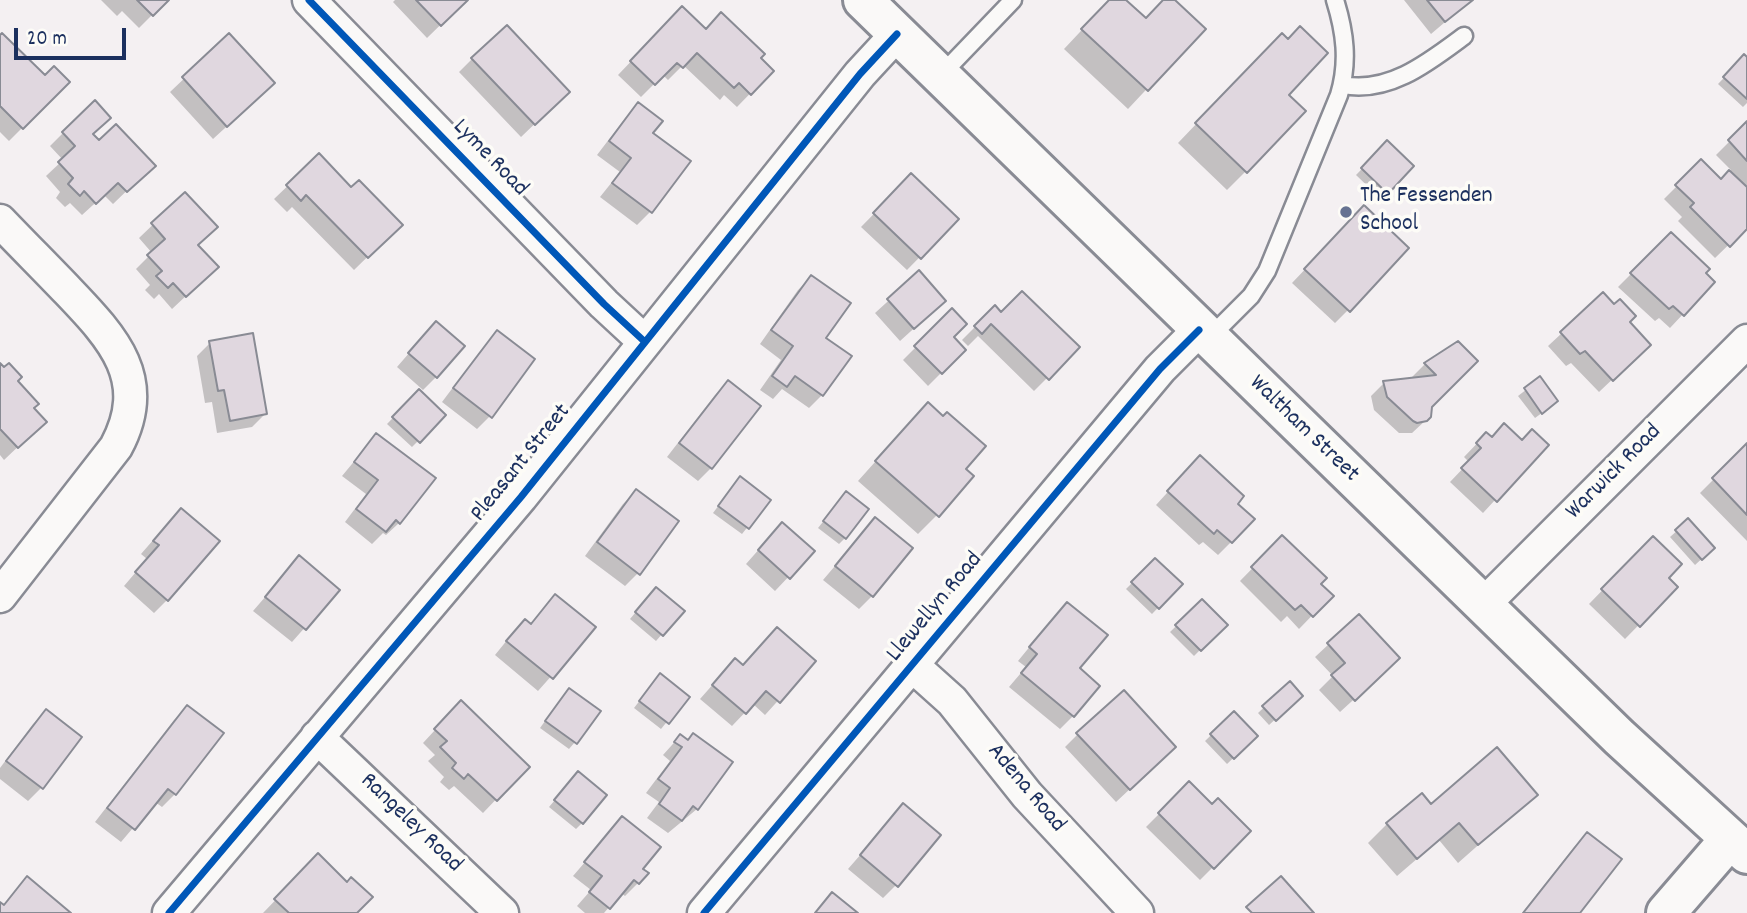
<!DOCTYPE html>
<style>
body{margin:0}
#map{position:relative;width:1747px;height:913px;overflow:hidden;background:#f4f0f2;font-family:Dekko,sans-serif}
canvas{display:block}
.scale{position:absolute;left:14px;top:28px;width:112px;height:32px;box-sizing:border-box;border:4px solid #1b2f5e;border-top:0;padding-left:9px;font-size:21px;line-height:24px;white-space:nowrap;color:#1b2f5e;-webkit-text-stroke:5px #fdfcf7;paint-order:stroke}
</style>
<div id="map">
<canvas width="1747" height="913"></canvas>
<div class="scale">20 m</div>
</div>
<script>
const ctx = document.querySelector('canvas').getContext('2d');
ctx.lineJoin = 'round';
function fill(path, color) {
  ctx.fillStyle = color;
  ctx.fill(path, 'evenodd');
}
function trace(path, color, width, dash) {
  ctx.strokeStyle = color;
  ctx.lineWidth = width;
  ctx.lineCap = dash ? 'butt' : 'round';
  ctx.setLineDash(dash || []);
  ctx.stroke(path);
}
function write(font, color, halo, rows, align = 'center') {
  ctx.font = font + ' Dekko,sans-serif';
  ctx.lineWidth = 7;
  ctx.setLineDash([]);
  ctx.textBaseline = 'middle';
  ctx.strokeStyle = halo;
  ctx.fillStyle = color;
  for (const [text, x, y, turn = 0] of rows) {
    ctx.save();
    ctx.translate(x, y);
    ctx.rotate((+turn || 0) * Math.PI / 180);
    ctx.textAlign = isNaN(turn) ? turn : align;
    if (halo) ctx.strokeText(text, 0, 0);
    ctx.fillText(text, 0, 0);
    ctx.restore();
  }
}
fill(new Path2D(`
 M101,0H167L139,28L122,11L117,16Z
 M395,0H466L427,38L393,2Z
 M1110,0H1124L1145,20L1165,0H1173L1203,29L1128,109L1064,49Z
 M1404,0H1471L1431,34Z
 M682,8L706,31L758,58L772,71L737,107L724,95L720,100L683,65L668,80L663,75L641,97L618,75Z
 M229,36L260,96L213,139L170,92Z
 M0,37L45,78L68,82L9,141L0,132Z
 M1263,54L1287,95L1246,171L1227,190L1178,143Z
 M1744,57L1747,60V103L1743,107L1718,84Z
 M472,59L568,92L521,137L459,72Z
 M639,104L650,212L637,225L600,197L620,172L597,155L626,117Z
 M1747,124V227L1715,258L1678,221L1682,217L1664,199L1701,162L1721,181L1731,170L1716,155Z
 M63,133L91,135L140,178L113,204L104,195L82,215L70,203L65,207L56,198L60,192L46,176L63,160L50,146Z
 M1387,143L1412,166L1381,199L1356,175Z
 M319,156L351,190L400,225L354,270L292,207L287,212L274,199Z
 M911,176L957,219L907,270L861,227Z
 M185,194L203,280L172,309L159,294L154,299L145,290L150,285L136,269L152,253L139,238Z
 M1351,221L1348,310L1335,323L1292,283Z
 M1671,234L1713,282L1670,328L1659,318L1655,321L1618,287Z
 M919,273L931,313L900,341L875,313Z
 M811,277L824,338L822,395L809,408L782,389L773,399L760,390L781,360L760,344L798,290Z
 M1603,295L1628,322L1636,357L1599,392L1571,363L1566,366L1548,346Z
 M995,307L1001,314L1078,347L1034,391L978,336L968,346L962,340Z
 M952,311L951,337L964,350L928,386L903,360Z
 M498,332L490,416L477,429L442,402L485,345Z
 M423,337L436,377L423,390L397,367Z
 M210,343L265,414L252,427L217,433L212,402L205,403L197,356Z
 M1476,361L1431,407L1426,420L1412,433H1399L1374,410L1371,396L1384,383L1415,379L1412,377L1425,364Z
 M0,365L16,381L32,408L44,422L4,460L0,455Z
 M1540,379L1550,407L1535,418L1518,396Z
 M728,382L711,468L698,481L667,457L715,395Z
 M419,391L444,415L412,447L387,424Z
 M909,424L964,469L937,515L918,534L858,481Z
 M1486,434L1495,500L1483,513L1450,482L1469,462L1464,457Z
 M376,435L399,523L386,535L383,533L372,544L345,522L366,494L342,476Z
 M1747,446V541L1700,493Z
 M1187,471L1236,504L1231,542L1218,555L1203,542L1199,545L1156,505Z
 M734,485L769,500L742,534L713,513Z
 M636,491L638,573L625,586L585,556L623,504Z
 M846,493L845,538L839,544L818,528Z
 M875,519L872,596L859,609L823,580Z
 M1688,521L1707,554L1695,565L1670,537Z
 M168,523L167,600L154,613L124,586L147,559L141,554Z
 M769,538L812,552L775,591L746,564Z
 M1282,538L1331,596L1299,629L1287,616L1281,622L1240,581Z
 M1653,538L1666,578L1676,587L1625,639L1589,604Z
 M299,558L338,590L292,642L253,611Z
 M1155,560L1181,584L1152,614L1126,589Z
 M650,595L682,611L656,641L630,619Z
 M555,596L594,628L538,691L495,655L512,634L529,625Z
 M1202,601L1225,625L1194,656L1170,632Z
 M1359,616L1385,671L1340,712L1319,690L1333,676L1315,657Z
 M1054,617L1073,716L1060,729L1009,687L1026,667L1018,661Z
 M814,661L765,715L753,704L732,726L700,699L723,673L743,667Z
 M654,682L687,697L661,729L634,708Z
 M1290,683L1301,696L1269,725L1258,713Z
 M563,696L575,742L569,749L540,728Z
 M187,707L175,794L162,807L155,802L121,842L95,822L174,720Z
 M46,711L80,737L41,788L28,801L0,779V768L33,724Z
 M1234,713L1256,736L1227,764L1205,741Z
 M448,716L527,767L483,813L454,786L449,790L440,782L444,777L428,761L435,755L423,743Z
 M1078,734L1161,760L1116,802L1065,747Z
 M680,736L697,809L668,833L647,818L659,802L646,793L670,761L663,755Z
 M572,780L582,823L576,829L549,807Z
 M1189,784L1212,806L1249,831L1200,880L1146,827Z
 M1535,795L1458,863L1439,840L1397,876L1368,843L1387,824L1431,806Z
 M903,806L896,885L883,898L848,869Z
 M622,819L641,869L638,883L625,896L621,893L604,913H585L577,906L591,890L573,876Z
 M1587,834L1578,913H1522L1574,847Z
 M318,856L355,913H263Z`), '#0003');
const building = new Path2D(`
 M137,0H169L153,16Z
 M416,0H468L441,26Z
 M1109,0H1126L1146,18L1163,0H1175L1206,29L1148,91L1081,29Z
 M1427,0H1473L1445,22Z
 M682,6L706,29L721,12L765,54L761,58L774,71L751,95L739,83L734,88L697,53L683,68L677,63L655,85L630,61Z
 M507,25L570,92L535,125L471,58Z
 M1300,26L1328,53L1289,95L1306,111L1247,173L1195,123L1282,33L1288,39Z
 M2,33L45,75L54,66L70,82L23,129L0,106V35Z
 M229,33L275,83L227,127L182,77Z
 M1744,54L1747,57V99L1723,77Z
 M95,100L111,118L93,134L99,140L116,124L156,166L127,192L118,183L96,204L84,191L80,196L68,184L73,178L58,162L75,146L62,132Z
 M638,102L663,121L653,133L691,161L652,213L612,183L631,158L609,141Z
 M1747,121V161L1728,140Z
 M1387,140L1414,166L1388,194L1361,168Z
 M319,153L351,187L359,180L403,225L368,258L306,195L301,201L286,185Z
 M1701,159L1721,179L1729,170L1747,187V229L1730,247L1690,207L1694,203L1675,185Z
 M911,173L959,219L921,259L873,213Z
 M185,192L218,227L198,245L219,267L186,297L173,283L168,288L156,276L162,271L147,255L165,239L151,223Z
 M1364,205L1409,248L1350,312L1304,269Z
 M1671,232L1710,269L1706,273L1715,282L1684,316L1673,306L1669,309L1630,273Z
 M919,270L946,301L914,329L887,299Z
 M811,275L851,303L826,338L852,356L823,396L795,376L787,387L772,376L793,346L771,330Z
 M1022,291L1080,347L1049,380L991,324L982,334L974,326L995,305L1001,312Z
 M1603,292L1614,304L1620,299L1636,316L1630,322L1651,345L1613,381L1585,351L1580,354L1560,332Z
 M952,308L967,324L954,337L966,350L942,374L914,346Z
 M436,321L465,346L437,378L408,353Z
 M497,330L535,359L492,418L453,388Z
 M253,333L267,414L230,421L224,390L218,391L209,341Z
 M1458,341L1478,361L1432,407L1431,417L1427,421L1417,423L1413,421L1387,397L1383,381L1436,375L1424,363Z
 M0,363L4,367L9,363L22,377L18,381L39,404L34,408L47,422L18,448L0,429Z
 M1540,376L1558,401L1542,414L1524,388Z
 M728,380L761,406L712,469L679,443Z
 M419,389L446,415L420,443L392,417Z
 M928,402L943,416L947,412L986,446L966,469L974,476L939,517L875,461Z
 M1504,423L1522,440L1532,429L1549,445L1497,502L1461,468L1481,448L1476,443L1486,432L1492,437Z
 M376,433L436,478L400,524L396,520L386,532L356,509L378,480L354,462Z
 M1747,443V515L1712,478Z
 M1200,455L1244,496L1238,504L1255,519L1232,543L1217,530L1214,534L1167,491Z
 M740,476L771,500L749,529L718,506Z
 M636,489L679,521L640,575L597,542Z
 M846,491L869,509L846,539L823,521Z
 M181,508L220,541L168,601L135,572L159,545L153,541Z
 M875,517L913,548L873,597L835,566Z
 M1688,518L1715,548L1702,560L1675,530Z
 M782,522L815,551L790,579L758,550Z
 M1282,535L1327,578L1321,584L1334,596L1313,617L1301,605L1295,610L1251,567Z
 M1653,536L1682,564L1669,578L1678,587L1640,627L1601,589Z
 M299,555L340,590L306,630L265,597Z
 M1155,558L1183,584L1159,609L1131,582Z
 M656,587L685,611L663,636L635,612Z
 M555,594L596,627L553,679L506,641L525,619L531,624Z
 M1202,599L1228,625L1201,651L1175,625Z
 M1067,602L1108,635L1080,668L1100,686L1074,717L1021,673L1037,654L1029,647Z
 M1359,614L1400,658L1355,701L1331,675L1345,663L1327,643Z
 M777,627L816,661L780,703L766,691L746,714L712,685L735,658L743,665Z
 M660,673L690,697L669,724L639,701Z
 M1290,681L1303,696L1276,721L1262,706Z
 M569,688L601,711L577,744L545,721Z
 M1124,690L1176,747L1130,790L1076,733Z
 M461,700L530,767L497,801L468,774L464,779L452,768L456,763L440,747L447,741L434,729Z
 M187,705L224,733L176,795L168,789L135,830L107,808Z
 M46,709L82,737L43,789L6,761Z
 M1234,711L1258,736L1234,759L1210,734Z
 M693,733L733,762L698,810L693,806L682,821L659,804L670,788L658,779L682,747L674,742L680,734L688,740Z
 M1497,747L1538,795L1478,845L1459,823L1417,859L1386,823L1422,793L1431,804Z
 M578,771L607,795L583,824L554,800Z
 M1189,781L1212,804L1218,798L1251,831L1214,869L1158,813Z
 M903,803L941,835L898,887L860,855Z
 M622,816L661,847L643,869L649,873L639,884L634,880L610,909L589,892L602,876L584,862Z
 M1587,832L1622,859L1580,913H1523Z
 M318,853L347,882L351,877L373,897L357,913H289L274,899Z
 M27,876L71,913H0V902L4,905Z
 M1281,876L1314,913H1252L1246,907Z
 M832,892L858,913H815Z`);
fill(building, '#e0d7df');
trace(building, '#898b94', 2);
const lane = new Path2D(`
 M940,76L1013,0
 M1343,85C1389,94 1429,62 1464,36
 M1210,337L1251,296L1267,271L1339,95C1349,62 1345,32 1335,0`);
const street = new Path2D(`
 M309,0L604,304L645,342
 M0,221C23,245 46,268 68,291C114,339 152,380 116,447L0,596
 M1483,605L1747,341
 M913,666L952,701L1027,795L1137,913
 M317,737L502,913
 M169,913L521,497L860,74L897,34
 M704,913L1160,369L1199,330`);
const secondary = new Path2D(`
 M863,0L1619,737L1747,854
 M1666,913L1730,839`);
trace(lane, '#898b94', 21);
trace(street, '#898b94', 37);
trace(secondary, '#898b94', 44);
trace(lane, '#faf9f8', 16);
trace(street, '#faf9f8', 32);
trace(secondary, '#faf9f8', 38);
trace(new Path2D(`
 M309,0L604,304L645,342
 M169,913L521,497L860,74L897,34
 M704,913L1160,369L1199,330`), '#0057b8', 7);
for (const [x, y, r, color] of [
 [1346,212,7,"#677392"]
]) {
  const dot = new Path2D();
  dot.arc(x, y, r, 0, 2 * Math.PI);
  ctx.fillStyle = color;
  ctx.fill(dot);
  trace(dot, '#fdfcf7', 2.5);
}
write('24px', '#1b2f5e', '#fdfcf7', [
 ["Lyme Road",489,159,46],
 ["Waltham Street",1303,430,44],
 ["Pleasant Street",522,464,-51],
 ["Warwick Road",1615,473,-45],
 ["Llewellyn Road",936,608,-50],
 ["Adena Road",1025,789,50],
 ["Rangeley Road",410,824,44]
]);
write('24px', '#1b2f5e', '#fdfcf7', [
 ["The Fessenden",1360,198],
 ["School",1360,226]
], 'left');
</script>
